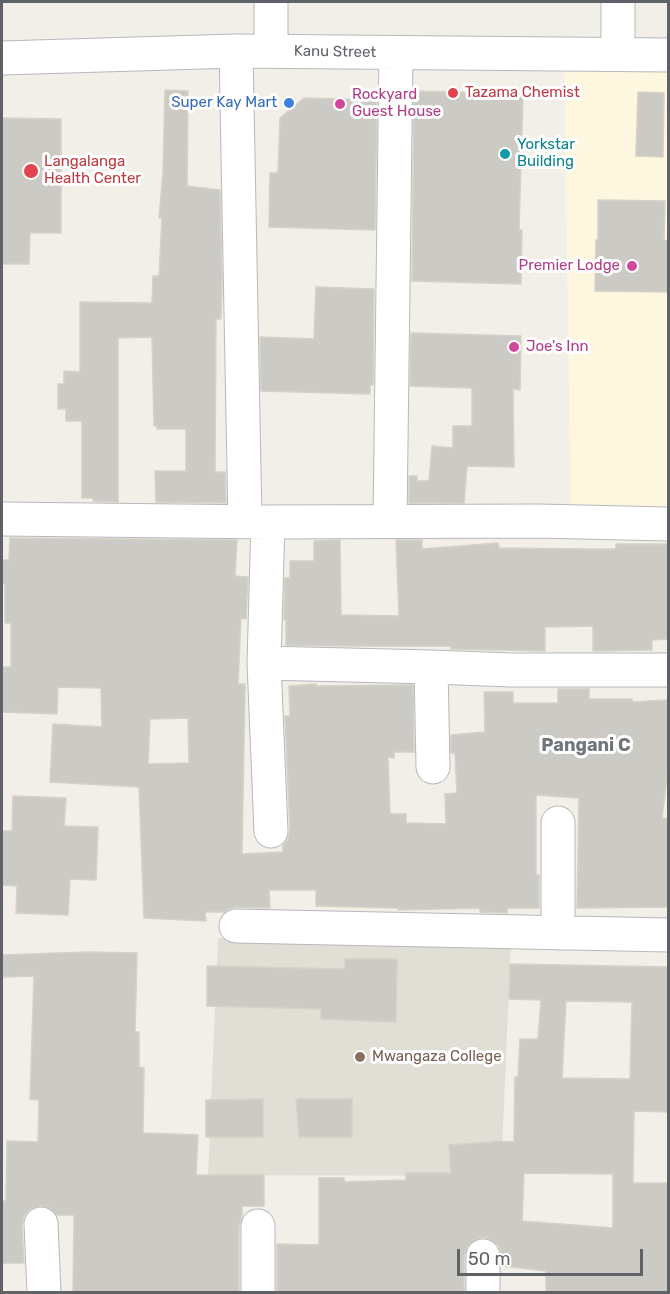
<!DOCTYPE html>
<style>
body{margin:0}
#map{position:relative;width:670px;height:1294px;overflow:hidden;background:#f1efe8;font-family:Rubik,sans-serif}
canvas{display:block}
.frame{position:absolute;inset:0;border:3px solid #5f6368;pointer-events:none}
.scale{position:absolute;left:457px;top:1249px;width:186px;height:27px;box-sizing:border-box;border:3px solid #5f6368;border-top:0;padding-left:8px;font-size:18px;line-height:21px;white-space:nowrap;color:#5f6368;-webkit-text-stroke:4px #fff;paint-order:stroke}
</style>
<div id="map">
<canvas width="670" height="1294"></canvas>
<div class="frame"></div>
<div class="scale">50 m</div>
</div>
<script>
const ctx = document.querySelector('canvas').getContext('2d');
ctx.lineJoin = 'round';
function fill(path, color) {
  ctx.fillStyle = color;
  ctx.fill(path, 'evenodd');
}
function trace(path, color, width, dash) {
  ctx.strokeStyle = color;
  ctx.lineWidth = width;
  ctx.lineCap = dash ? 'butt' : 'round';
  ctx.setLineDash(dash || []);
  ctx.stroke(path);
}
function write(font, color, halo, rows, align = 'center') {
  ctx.font = font + ' Rubik,sans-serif';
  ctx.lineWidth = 6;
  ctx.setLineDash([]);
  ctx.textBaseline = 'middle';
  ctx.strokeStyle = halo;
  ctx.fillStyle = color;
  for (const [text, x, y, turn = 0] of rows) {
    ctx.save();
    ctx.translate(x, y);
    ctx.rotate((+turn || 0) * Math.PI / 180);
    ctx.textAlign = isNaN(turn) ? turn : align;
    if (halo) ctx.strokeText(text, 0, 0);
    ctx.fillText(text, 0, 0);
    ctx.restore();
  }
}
fill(new Path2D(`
 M564,54L668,55V527L571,528Z`), '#fef7e0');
fill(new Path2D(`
 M218,938L511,940L501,1176L208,1175Z`), '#e1ded6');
const building = new Path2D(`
 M165,90L188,91L187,186L220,190L222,283L221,319H216L215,472H225L226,503L156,502L155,471H186V429H157V426H154L152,337L118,338V502L93,501V498H82V421H66V409H58V384H64V371L80,372V302L152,303L153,276H159L162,218H159L163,172Z
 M414,91L523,94L519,230H522L521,284L412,281Z
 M638,92L664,93L663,157L636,156Z
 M304,98L377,100L375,230L269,227L270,173H278L280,118Z
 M2,118L61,119V233H30L29,264H2Z
 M598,200L665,201L664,240L669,241V292L595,291L596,240H598Z
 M316,287L374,289L373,385H370V394L261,391L260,337L314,339Z
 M411,333L521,336L520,390L513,389L514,467L467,466L464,503H409V476H417V481H429L432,446L453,448V426H472V388L410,386Z
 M10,538L237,540L235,576L248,577L246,619L241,618L238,684H245L242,854L283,852V845L288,839L290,830L285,716H290L289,686L316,684V686L413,685L414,752H394V758L388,757L390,814H406V823L446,824L445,794L457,793L455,753H451V735L485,732L484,692H513V703H558V689H589V699H632V702L667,700L669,718V759L662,818L669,819V907L577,908L579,798L536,795V875H539V908H507V913L480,912V908L398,910V908L316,906V890H269L270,908L236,907L228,909L225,912H205L206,921L144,918L139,787L50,782L53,724L102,727L101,688L58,687L57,714L2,712V667H11V623H5V584H2V560H9ZM188,718L189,763L148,764L150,719Z
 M340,540L341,615L399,616L396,540H422V549L498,543L499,548L589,549H616V544H669V639L652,640V650L593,651V626L545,627V651L451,649V646H350L286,645V620H284L285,578H290V561H314V541Z
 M13,796L66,798L64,826L98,827L96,880L70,879L68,915L16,913L17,886L2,885V831H12Z
 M88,952L137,953L135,1032H139V1067L144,1068L143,1133L198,1135L196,1175H264V1206H242V1216L239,1226V1293H73L74,1215H57L50,1208L41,1205L30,1209L24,1216L22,1225L24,1263H2V1201H6L7,1141L38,1142L39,1100L30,1099L34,976L2,977V955Z
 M345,959H397L396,1022L321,1019V1009L207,1006V966L345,969Z
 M510,964L669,967V1112L634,1111L633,1183H669V1293H546V1271L502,1266V1255L499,1246L492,1240L484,1237L474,1240L467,1247L464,1256V1293H277V1244L319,1245V1178H344V1182L406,1180V1173H451L449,1145L493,1142V1141L514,1142L515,1077H518L520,1039H538L541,1000L509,999ZM566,1001L632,1002L630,1079L562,1078ZM524,1173L613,1174V1228L522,1221Z
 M263,1099V1137H206V1100Z
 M296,1099H352V1137H299Z`);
fill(building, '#cccac5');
trace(building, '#d6d1c6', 1.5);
const minor = new Path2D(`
 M236,51L245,521
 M271,51V2
 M618,54V2
 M2,58L236,51L668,55
 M2,519L268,522L538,521L668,524
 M390,521L396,53
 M268,522L264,663L271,831
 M264,663L431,667L512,670H668
 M431,667L433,767
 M558,823V933
 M236,926L668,935
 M41,1224L44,1292
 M483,1256V1292
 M258,1292V1226`);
trace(minor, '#b5b8bc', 35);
trace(minor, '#fff', 33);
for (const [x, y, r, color] of [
 [453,93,6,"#e0444e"],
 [289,103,6,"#3f7fe0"],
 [340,104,6,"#d1479c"],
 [505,154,6,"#0f9aa8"],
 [31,171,8,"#e0444e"],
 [632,266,6,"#d1479c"],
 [514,347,6,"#d1479c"],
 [360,1057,6,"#8d6e63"]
]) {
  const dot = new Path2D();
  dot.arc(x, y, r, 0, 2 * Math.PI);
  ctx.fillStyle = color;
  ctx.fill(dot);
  trace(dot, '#fff', 2);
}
write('15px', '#5f6368', '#fff', [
 ["Kanu Street",335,52,1]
]);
write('15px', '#be3a42', '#fff', [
 ["Tazama Chemist",465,93],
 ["Langalanga",44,162],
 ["Health Center",44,179]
], 'left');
write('15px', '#b23c85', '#fff', [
 ["Rockyard",352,95],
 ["Guest House",352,112],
 ["Premier Lodge",620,266,"right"],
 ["Joe's Inn",526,347]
], 'left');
write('15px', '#366cbe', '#fff', [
 ["Super Kay Mart",277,103]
], 'right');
write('15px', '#0d838f', '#fff', [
 ["Yorkstar",517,145],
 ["Building",517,162]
], 'left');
write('15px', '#785e54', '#fff', [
 ["Mwangaza College",372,1057]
], 'left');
write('bold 18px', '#70757a', '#fff', [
 ["Pangani C",586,746]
]);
</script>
